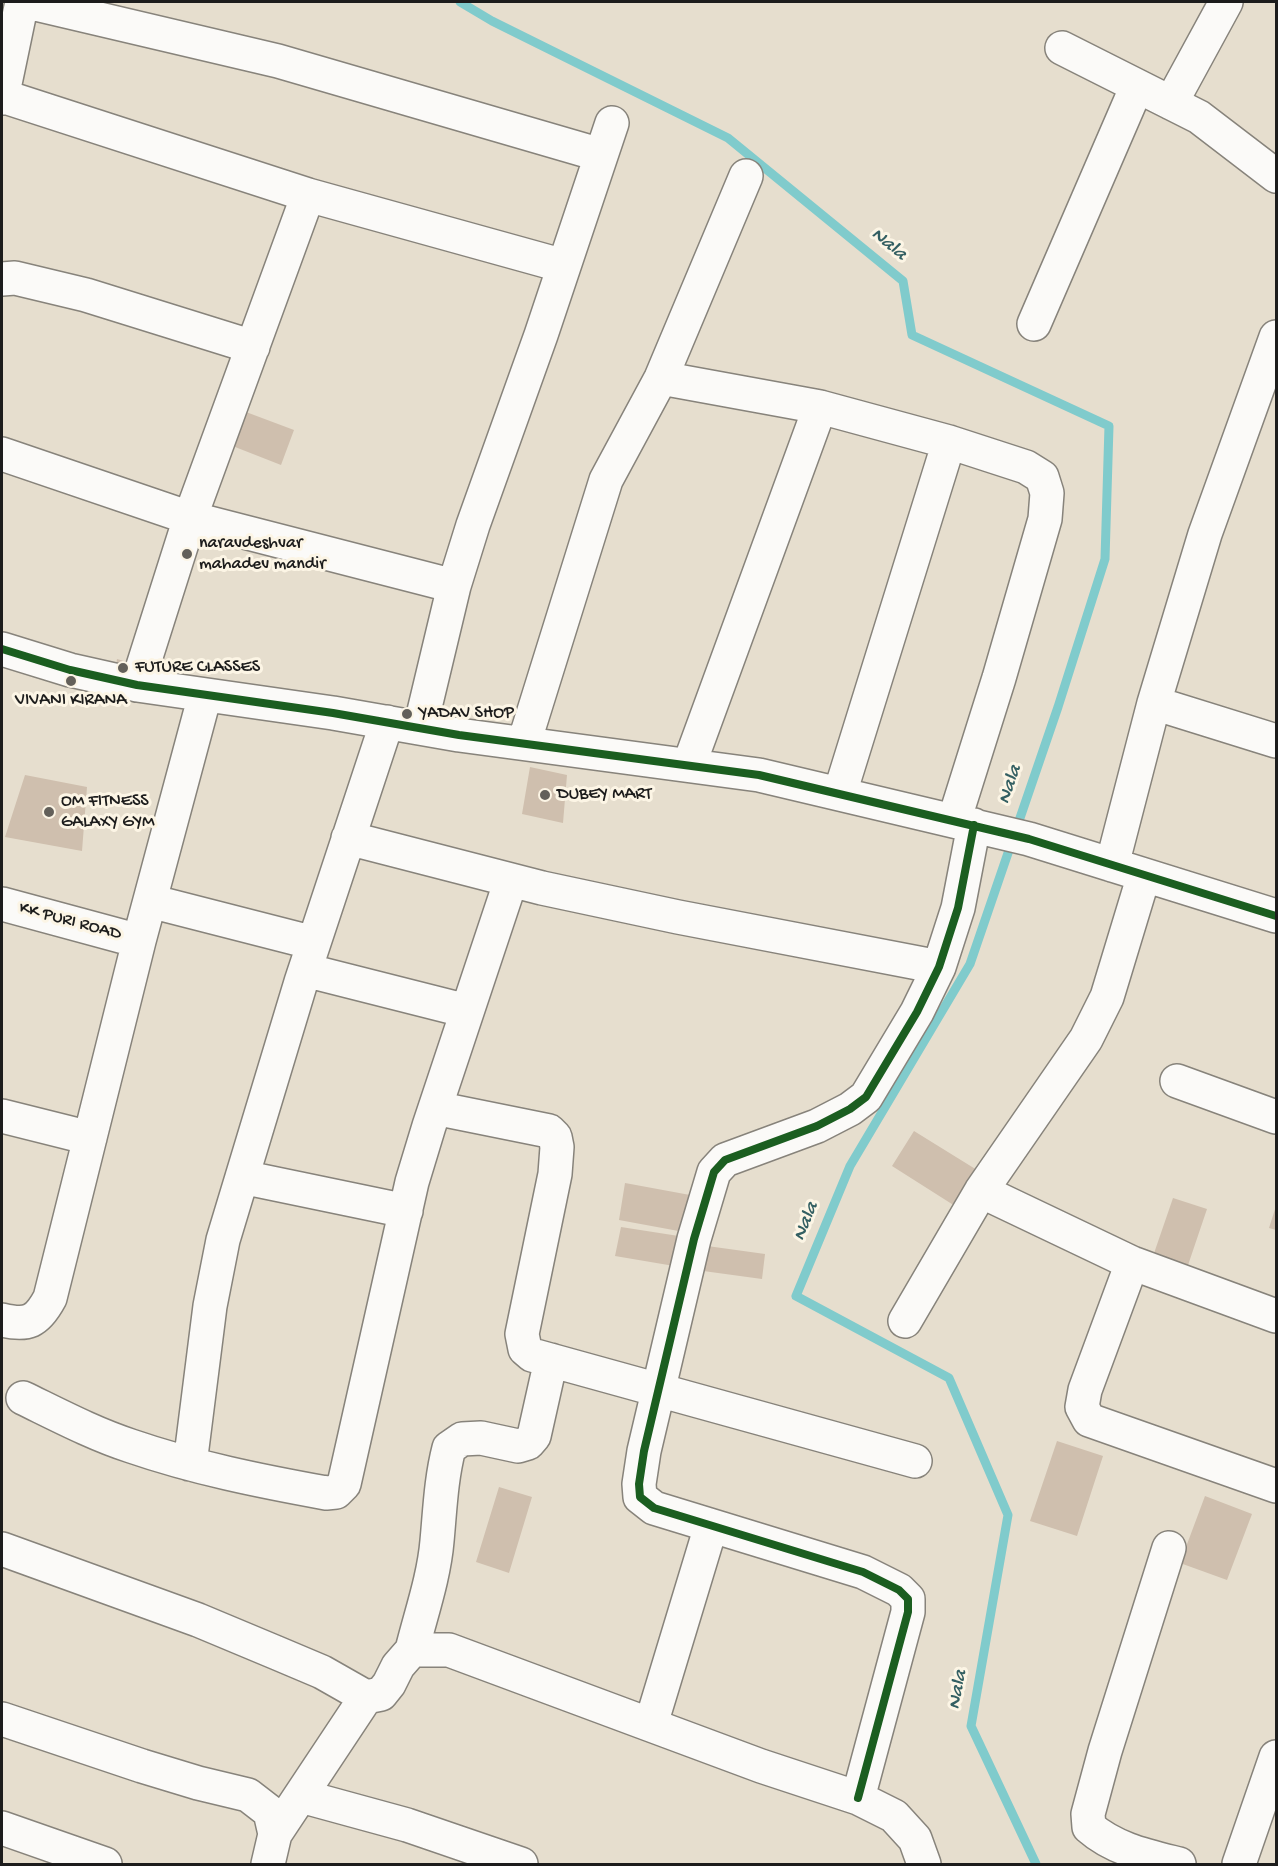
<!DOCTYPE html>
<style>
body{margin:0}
#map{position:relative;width:1278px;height:1866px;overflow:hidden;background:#e6dece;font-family:"Gochi Hand",sans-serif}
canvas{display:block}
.frame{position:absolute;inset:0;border:3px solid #1c1c1c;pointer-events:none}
</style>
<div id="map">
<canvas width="1278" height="1866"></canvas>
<div class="frame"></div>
</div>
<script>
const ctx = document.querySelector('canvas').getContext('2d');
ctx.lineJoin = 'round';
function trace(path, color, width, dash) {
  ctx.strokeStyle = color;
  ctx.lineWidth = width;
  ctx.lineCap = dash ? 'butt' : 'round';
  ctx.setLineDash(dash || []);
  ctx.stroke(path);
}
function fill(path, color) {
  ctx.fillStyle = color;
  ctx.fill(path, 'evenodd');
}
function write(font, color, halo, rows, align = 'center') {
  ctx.font = font + ' "Gochi Hand",sans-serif';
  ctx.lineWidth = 6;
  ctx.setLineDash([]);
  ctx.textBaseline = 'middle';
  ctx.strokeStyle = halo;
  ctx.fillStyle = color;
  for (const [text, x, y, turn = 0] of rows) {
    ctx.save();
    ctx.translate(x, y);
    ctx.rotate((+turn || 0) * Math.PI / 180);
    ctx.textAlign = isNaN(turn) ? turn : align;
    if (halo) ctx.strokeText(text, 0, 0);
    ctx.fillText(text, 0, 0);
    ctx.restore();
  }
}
trace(new Path2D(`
 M460,2L492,21L728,138L903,281L912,335L1109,426L1105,559L1058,707L970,964L850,1166L796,1296L949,1378L1008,1515L971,1726L1036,1864`), '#80cbcc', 9);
fill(new Path2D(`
 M238,409L294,430L281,465L230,445Z
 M117,659L130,663L115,672Z
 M530,767L567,775L563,823L522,814Z
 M25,775L87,787L82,851L5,837Z
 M914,1131L977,1170L955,1206L892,1166Z
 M625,1183L690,1195L684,1232L619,1220Z
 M1173,1198L1207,1209L1185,1274L1151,1262Z
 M1276,1206V1230L1269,1228Z
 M621,1227L685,1237L680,1267L615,1256Z
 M700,1245L765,1254L762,1279L696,1270Z
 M1057,1441L1103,1456L1077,1536L1030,1521Z
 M499,1487L532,1497L509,1573L476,1562Z
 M1205,1496L1252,1514L1227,1580L1180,1563Z`), '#cfbfae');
const minor = new Path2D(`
 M27,2L278,61L601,155
 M1062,48L1199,117L1276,176
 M2,96L308,195L564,266
 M2,98L22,2
 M1171,103L1226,2
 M2,279L15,278L86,295L253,347
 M1034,324L1137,86
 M661,378L820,407L949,442L1026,467L1042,477L1047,493L1045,519L999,678L954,821
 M2,454L190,518L454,586
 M2,649L70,670L137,685L333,713L459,735L759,775L1029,839L1276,916
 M137,685L190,518L308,195
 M1154,703L1276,741
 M420,728L454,586L473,525L541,335L612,123
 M524,743L606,480L661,378L746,176
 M689,765L820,407
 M840,793L949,442
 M348,838L542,888L678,917L939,967
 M1112,865L1154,703L1205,534L1276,337
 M150,901L314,943
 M2,904L139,941
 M305,970L467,1011
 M1177,1081L1276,1117
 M435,1108L549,1131L555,1137L557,1147L555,1174L522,1334L525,1349L532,1355L915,1461
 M2,1116L90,1138
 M242,1177L406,1211
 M981,1191L1132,1263L1276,1316
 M1132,1263L1085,1390L1082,1407L1089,1420L1276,1486
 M2,1320C28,1326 37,1322 50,1298L139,941L205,695
 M905,1321L981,1191L1086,1039L1107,997L1144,875
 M23,1398C58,1415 94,1434 131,1446C195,1468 260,1481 326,1493L336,1492L344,1484L412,1182L429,1126L511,880
 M190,1464L210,1306L223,1240L301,982L387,722
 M1169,1548L1105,1751L1088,1814L1089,1827C1114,1849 1147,1856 1179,1864
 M2,1549L198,1620L277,1653L322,1672L366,1697L381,1694L389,1684L398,1666L412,1650H449L761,1766L858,1798L894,1816L915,1839L924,1864
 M412,1650C421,1614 434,1577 437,1541C440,1509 441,1479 449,1448L462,1439L481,1438L518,1446L528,1443L534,1436L551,1360
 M2,1719L142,1766L198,1783L248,1795L270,1812L275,1834
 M651,1724L711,1526
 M301,1796L407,1825L521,1864
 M858,1798L908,1612V1599L899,1590L863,1572L654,1508L640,1497L639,1484L644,1451L694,1239L714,1172L725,1160L817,1126L850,1109L866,1097L917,1012L939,967L958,908L974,825
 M2,1828L105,1864
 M268,1864L275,1834L366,1697
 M1239,1864L1276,1757`);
trace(minor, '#87837b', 36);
trace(minor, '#fbfaf8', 33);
trace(new Path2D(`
 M2,649L70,670L137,685L333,713L459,735L759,775L1029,839L1276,916
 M858,1798L908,1612V1599L899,1590L863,1572L654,1508L640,1497L639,1484L644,1451L694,1239L714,1172L725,1160L817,1126L850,1109L866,1097L917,1012L939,967L958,908L974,825`), '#1b5e20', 8);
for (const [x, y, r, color] of [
 [187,554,6,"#63605a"],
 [123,668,6,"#63605a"],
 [71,681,6,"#63605a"],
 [407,714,6,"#63605a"],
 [545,795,6,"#63605a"],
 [49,812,6,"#63605a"]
]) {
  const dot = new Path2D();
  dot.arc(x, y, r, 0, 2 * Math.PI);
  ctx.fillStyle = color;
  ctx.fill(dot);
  trace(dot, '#fcf5e5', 2);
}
write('18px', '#1c1c1c', '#fcf5e5', [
 ["naravdeshvar",199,544],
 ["mahadev mandir",199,565],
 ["FUTURE CLASSES",135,668],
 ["VIVANI KIRANA",71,701,"center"],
 ["YADAV SHOP",419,714],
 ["DUBEY MART",557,795],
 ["OM FITNESS",61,802],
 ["GALAXY GYM",61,823]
], 'left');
write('18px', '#1c1c1c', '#fcf5e5', [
 ["KK PURI ROAD",70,922,15]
]);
write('italic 20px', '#335f62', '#fcf5e5', [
 ["Nala",888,245,39],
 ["Nala",1011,785,-72],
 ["Nala",807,1222,-68],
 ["Nala",959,1690,-80]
]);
</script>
